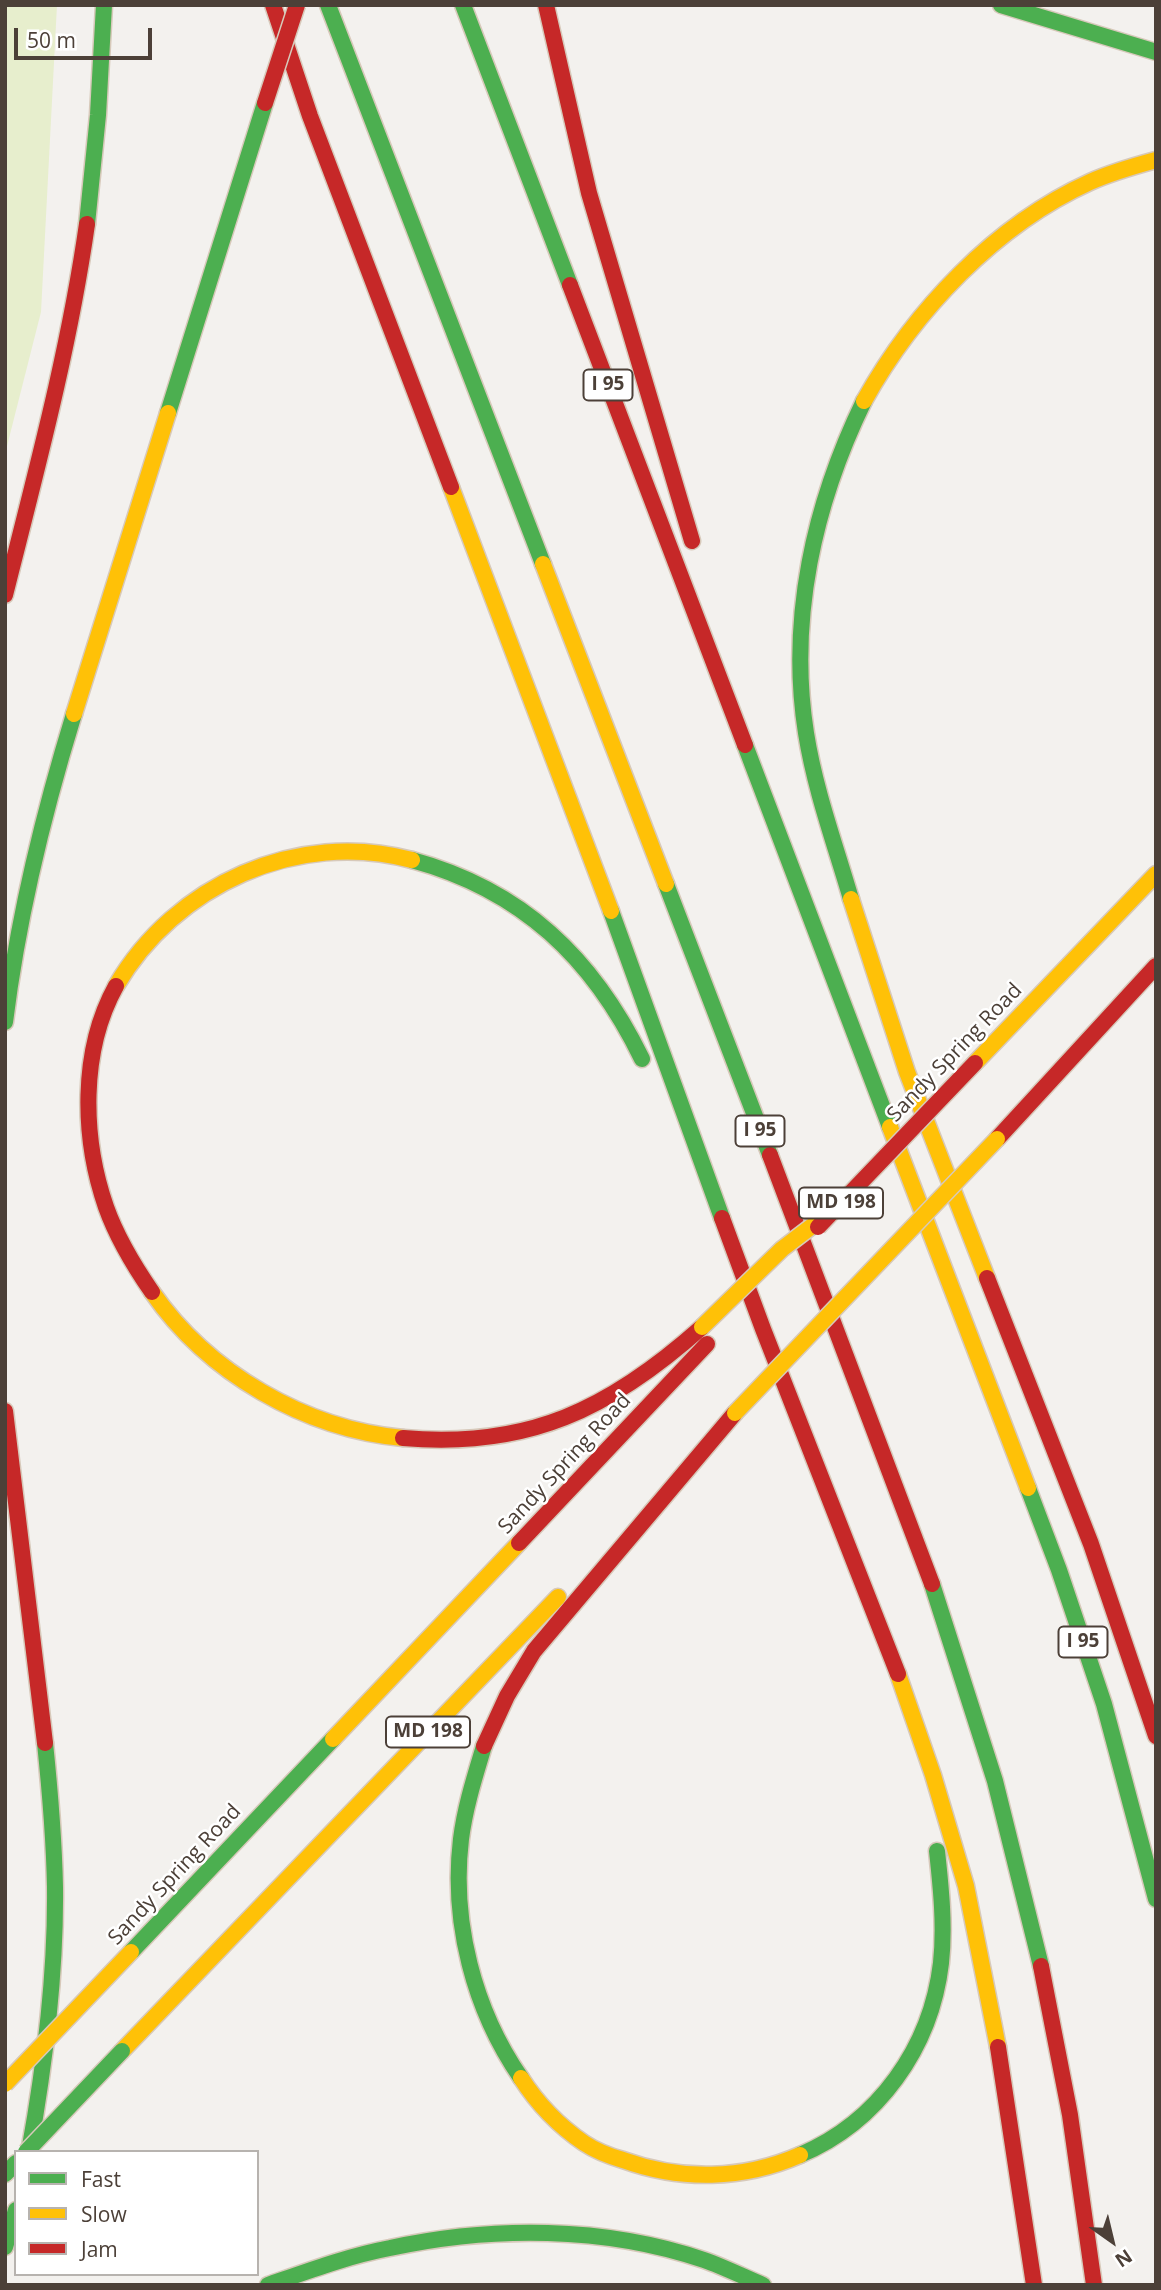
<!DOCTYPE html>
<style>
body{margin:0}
#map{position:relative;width:1161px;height:2290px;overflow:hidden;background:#f3f1ee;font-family:"Open Sans",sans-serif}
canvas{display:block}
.frame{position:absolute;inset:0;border:7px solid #4c4038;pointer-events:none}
.legend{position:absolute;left:14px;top:2150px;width:245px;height:126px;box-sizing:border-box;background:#fff;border:2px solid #b7b3af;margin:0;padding:9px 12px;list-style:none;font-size:21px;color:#4c4038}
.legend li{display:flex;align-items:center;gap:14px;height:35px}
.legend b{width:35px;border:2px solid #b7b3af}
.north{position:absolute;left:1077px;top:2206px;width:70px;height:70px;-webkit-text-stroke:5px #fff;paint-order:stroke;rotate:146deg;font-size:19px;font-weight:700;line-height:28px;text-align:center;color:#4c4038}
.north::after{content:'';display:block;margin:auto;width:24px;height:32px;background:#4c4038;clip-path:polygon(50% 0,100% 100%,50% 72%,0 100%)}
.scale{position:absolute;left:14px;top:28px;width:138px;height:32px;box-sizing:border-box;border:4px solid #4c4038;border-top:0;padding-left:9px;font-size:21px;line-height:24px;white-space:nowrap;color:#4c4038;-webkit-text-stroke:5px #fff;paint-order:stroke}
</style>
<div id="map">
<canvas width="1161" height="2290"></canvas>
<div class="frame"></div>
<ul class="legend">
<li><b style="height:9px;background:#4caf50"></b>Fast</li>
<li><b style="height:9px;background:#ffc107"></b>Slow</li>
<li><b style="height:9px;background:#c62828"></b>Jam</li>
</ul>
<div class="north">N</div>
<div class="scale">50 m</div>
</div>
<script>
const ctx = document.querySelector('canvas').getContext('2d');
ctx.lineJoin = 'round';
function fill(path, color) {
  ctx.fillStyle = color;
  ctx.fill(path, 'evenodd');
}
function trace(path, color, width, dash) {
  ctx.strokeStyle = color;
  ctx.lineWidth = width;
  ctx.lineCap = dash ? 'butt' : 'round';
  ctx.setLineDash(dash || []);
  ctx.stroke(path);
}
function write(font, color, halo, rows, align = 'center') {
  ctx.font = font + ' "Open Sans",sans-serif';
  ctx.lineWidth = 5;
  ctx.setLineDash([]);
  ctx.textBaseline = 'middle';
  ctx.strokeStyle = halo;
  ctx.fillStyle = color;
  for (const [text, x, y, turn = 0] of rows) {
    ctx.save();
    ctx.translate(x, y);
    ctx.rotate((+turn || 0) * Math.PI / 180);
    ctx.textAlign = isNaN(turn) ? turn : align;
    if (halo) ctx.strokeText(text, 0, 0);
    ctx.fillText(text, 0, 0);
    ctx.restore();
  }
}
fill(new Path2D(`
 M5,5H57L41,312L5,454Z`), '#e7eecd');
const fast = new Path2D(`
 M328,5L543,564
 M463,5L570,285
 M1001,5L1156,52
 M87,224L98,115L104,5
 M168,413L265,103
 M745,745L890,1127
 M412,860C522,890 593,958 642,1059
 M666,884L770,1155
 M851,899C835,844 815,790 806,733C788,619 814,504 864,401
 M611,911L722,1218
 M5,1022C18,917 43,815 74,714
 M1028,1488L1059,1570L1104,1704L1156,1899
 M932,1584L995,1781L1041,1966
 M484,1746C475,1776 465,1807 461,1839C451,1922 474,2010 521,2078
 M131,1952L333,1739
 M29,2152C45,2064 56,1976 55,1887C54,1839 50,1791 45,1743
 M800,2155C878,2122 931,2048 941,1963C945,1926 941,1888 937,1851
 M5,2174L16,2163
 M5,2247L16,2210
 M268,2285C308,2271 348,2256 390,2248C492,2226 604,2226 704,2260C724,2267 744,2277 763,2285`);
const slow = new Path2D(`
 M864,401C914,311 995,225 1090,182C1112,172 1134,166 1156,160
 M451,487L611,911
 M543,564L666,884
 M74,714L168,413
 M851,899L907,1072L987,1278
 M116,986C175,885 297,829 412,860
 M975,1063L1156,874
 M890,1127L1028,1488
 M152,1292C208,1373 305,1429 403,1438
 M898,1674L933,1775L966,1886L998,2047
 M333,1739L519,1543
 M122,2051L558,1597
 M521,2078C537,2103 559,2126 584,2143C596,2151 609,2156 623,2160C681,2181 743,2180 800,2155`);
const jam = new Path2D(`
 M273,5L310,116L451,487
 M546,5L589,193L692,541
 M570,285L745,745
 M5,595C36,472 69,350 87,224
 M116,986C80,1051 82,1138 106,1207C117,1238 134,1266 152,1292
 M997,1139L1156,966
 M770,1155L932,1584
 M722,1218L763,1329L898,1674
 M987,1278L1091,1544L1156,1736
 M5,1411L45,1743
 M403,1438C528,1449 610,1409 702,1327
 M519,1543L707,1344
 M484,1746L507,1696L534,1651L735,1413
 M1041,1966L1070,2115L1094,2285
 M998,2047L1034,2285`);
trace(fast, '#d7c9ba', 19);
trace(slow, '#d7c9ba', 19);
trace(jam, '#d7c9ba', 19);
trace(fast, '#4caf50', 16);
trace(slow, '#ffc107', 16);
trace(jam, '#c62828', 16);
const fastBridge = new Path2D(`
 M26,2152L122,2051`);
const slowBridge = new Path2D(`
 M702,1327L782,1249L837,1207
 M735,1413L997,1139
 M5,2084L131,1952`);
const jamBridge = new Path2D(`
 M265,103L297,5
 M818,1227L975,1063`);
trace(fastBridge, '#d7c9ba', 19, []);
trace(slowBridge, '#d7c9ba', 19, []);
trace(jamBridge, '#d7c9ba', 19, []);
trace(fastBridge, '#4caf50', 16);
trace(slowBridge, '#ffc107', 16);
trace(jamBridge, '#c62828', 16);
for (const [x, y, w] of [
 [608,385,49],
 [760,1131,49],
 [841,1203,84],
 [1083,1642,49],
 [428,1732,84]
]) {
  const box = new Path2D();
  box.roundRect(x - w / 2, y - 15.5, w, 31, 5);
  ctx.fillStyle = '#fff';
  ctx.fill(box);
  trace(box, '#4c4038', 2);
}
write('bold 19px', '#4c4038', null, [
 ["I 95",608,385],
 ["I 95",760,1131],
 ["MD 198",841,1203],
 ["I 95",1083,1642],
 ["MD 198",428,1732]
]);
write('21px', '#4c4038', '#fff', [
 ["Sandy Spring Road",955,1053,-46],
 ["Sandy Spring Road",565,1464,-47],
 ["Sandy Spring Road",175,1875,-47]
]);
</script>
